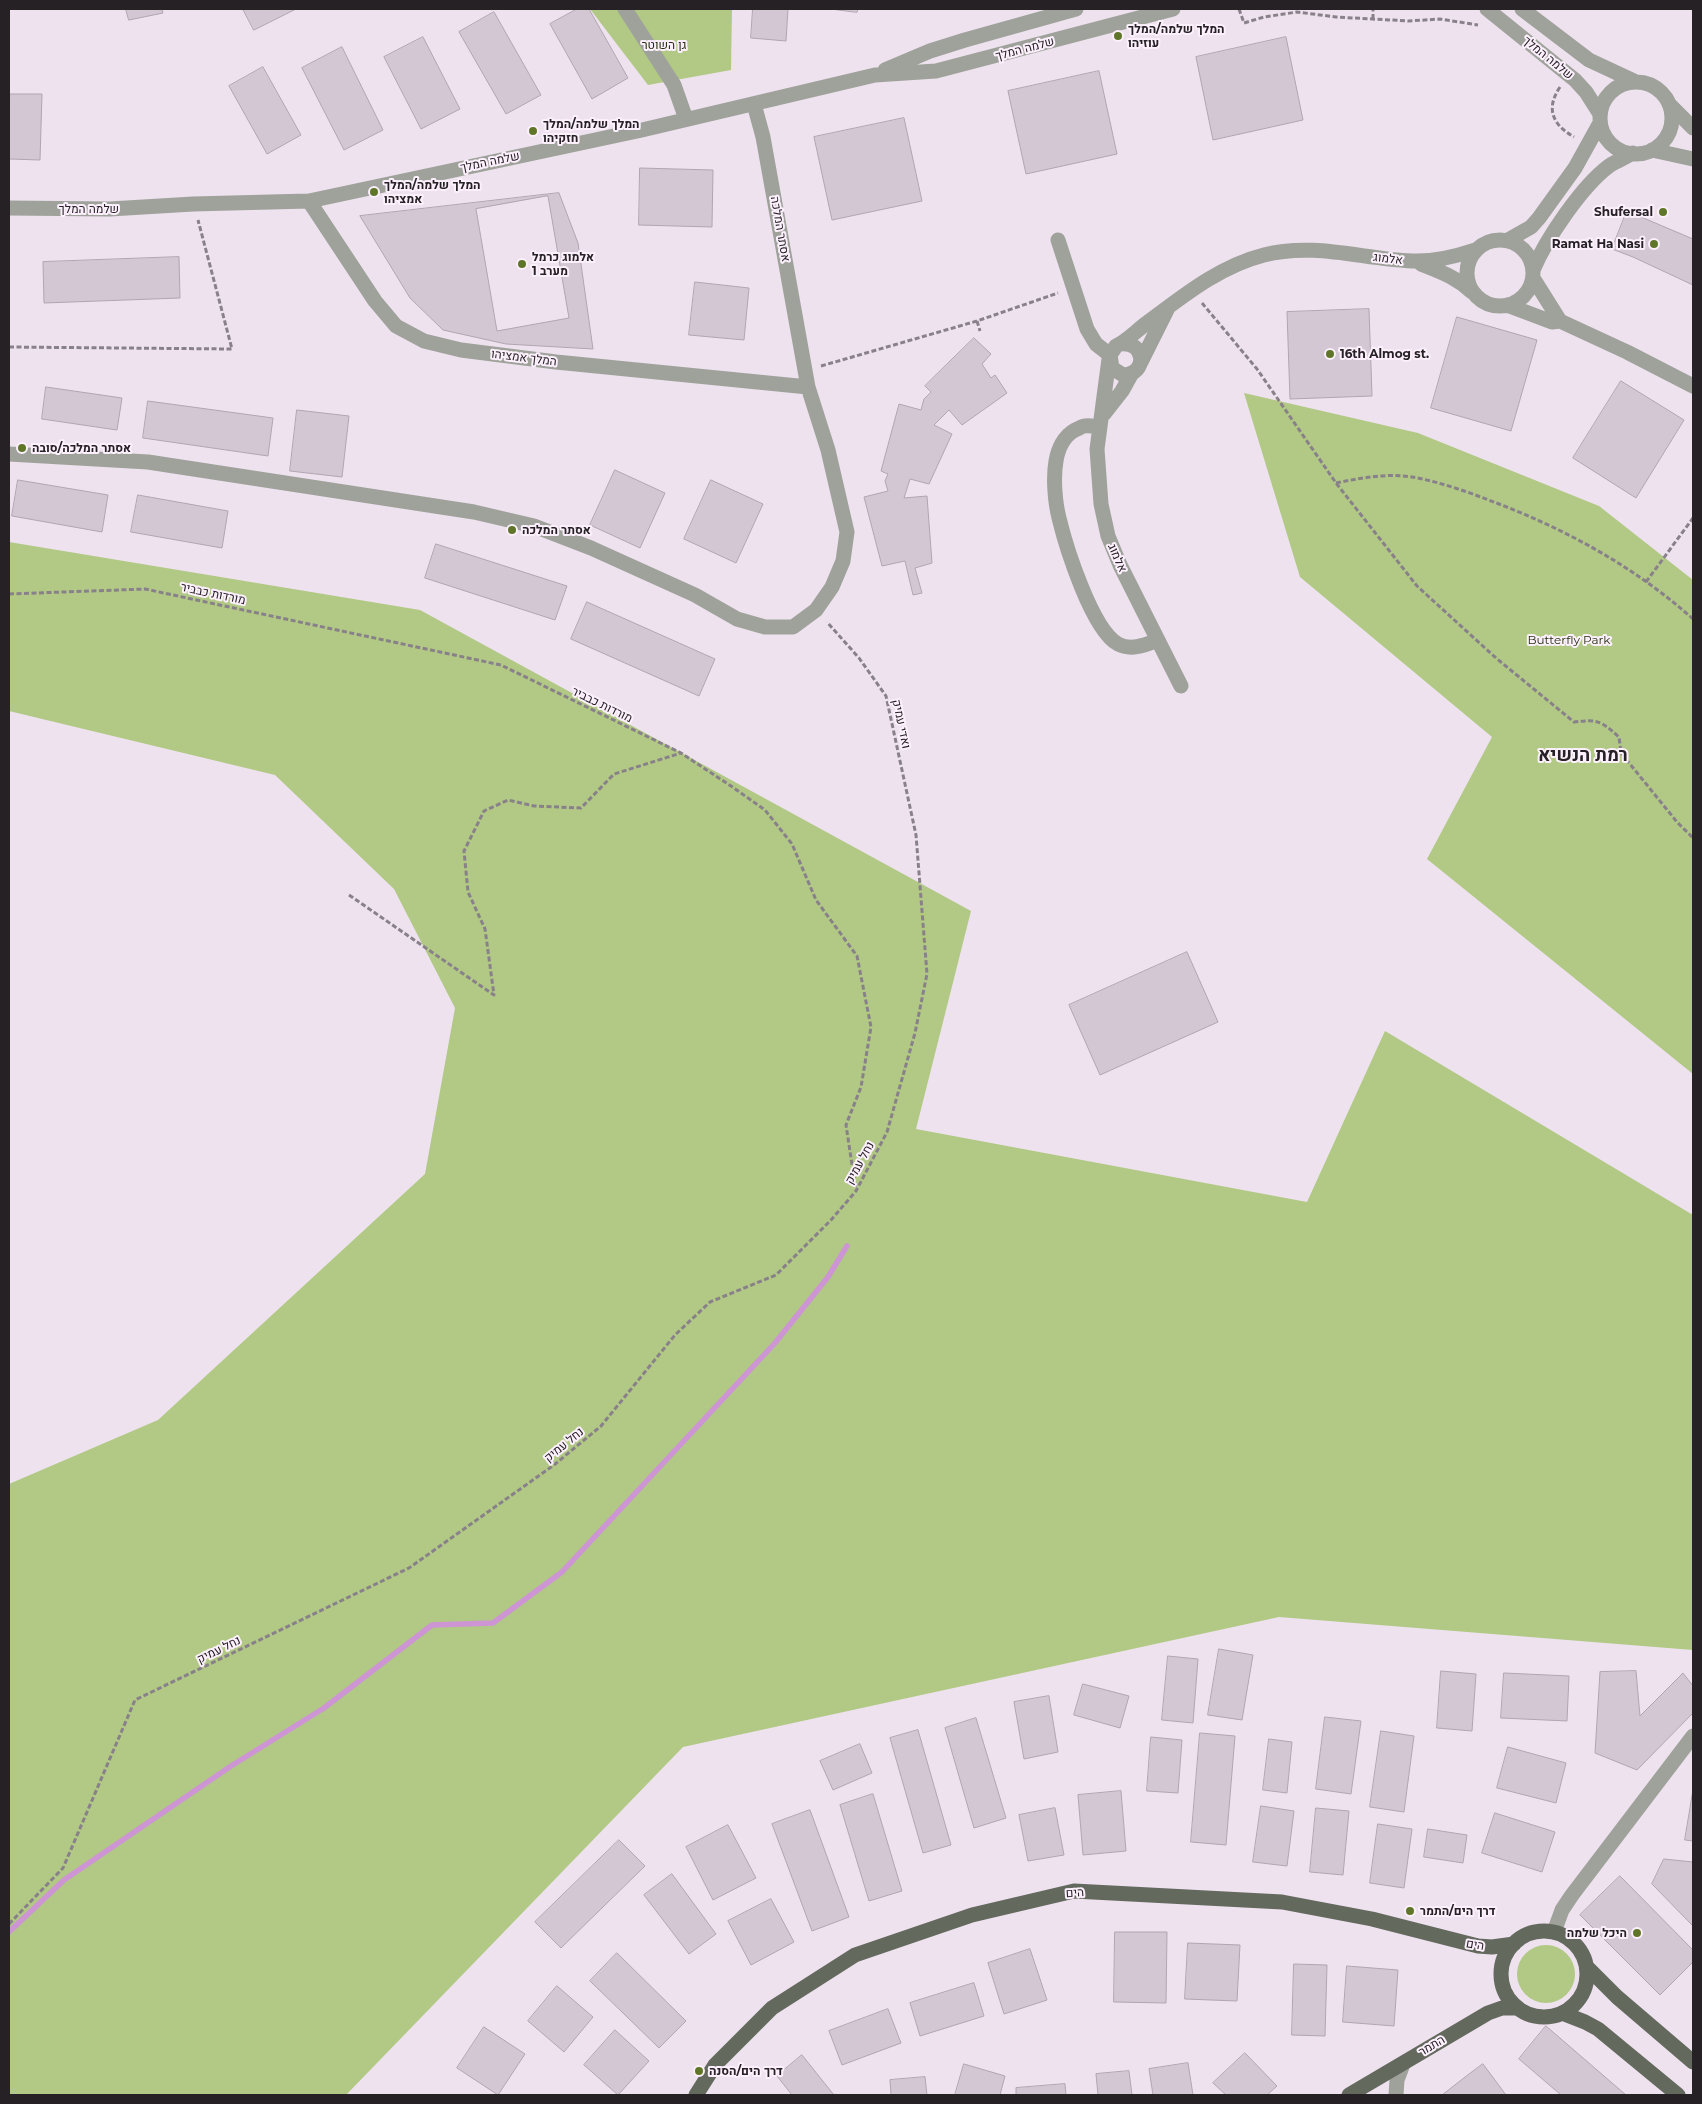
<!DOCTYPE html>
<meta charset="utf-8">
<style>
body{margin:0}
#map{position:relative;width:1702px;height:2104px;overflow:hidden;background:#eee2ef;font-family:Montserrat,sans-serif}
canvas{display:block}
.frame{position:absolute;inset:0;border:10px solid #252125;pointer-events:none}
</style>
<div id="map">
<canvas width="1702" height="2104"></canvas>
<div class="frame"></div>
</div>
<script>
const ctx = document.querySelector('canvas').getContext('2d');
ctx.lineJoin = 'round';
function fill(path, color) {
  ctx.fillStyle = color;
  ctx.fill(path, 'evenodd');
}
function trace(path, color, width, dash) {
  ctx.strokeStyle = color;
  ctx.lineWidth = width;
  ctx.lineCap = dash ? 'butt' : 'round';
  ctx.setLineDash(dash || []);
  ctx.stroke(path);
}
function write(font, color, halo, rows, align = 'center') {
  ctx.font = font + ' Montserrat,Heebo,sans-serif';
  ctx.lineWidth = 4;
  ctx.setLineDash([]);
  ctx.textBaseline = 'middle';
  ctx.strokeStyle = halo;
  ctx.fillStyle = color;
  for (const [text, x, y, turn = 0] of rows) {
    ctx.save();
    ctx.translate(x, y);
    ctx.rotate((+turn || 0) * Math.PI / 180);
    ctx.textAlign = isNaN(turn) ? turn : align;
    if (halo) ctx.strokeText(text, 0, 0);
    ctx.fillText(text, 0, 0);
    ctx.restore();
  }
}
fill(new Path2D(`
 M590,9H732L731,70L648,85Z
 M1244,393L1418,433L1599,506L1693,580V1074L1427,859L1492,737L1300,577Z
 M9,542L420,610L971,911L916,1129L1307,1202L1385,1031L1693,1215V1650L1279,1617L683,1747L346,2095H9V1484L158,1420L425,1174L455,1008L394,889L275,775L9,711Z
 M1517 1974a29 29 0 1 1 58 0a29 29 0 1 1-58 0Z`), '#b1c984');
trace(new Path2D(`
 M9,1932L64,1880L231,1766L324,1708L432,1625L493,1623L562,1572L775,1343L828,1277L847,1246`), '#ce95d4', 5.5);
const building = new Path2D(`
 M126,9H162L163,13L129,20Z
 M243,9H296L254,30Z
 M577,9H589L628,78L592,99L550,24Z
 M753,9H788L786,41L751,38Z
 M831,9H858L857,12Z
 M494,12L541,95L506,114L459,32Z
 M423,37L460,109L421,129L384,57Z
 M1286,37L1303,120L1213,140L1196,57Z
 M342,47L383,130L344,150L302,68Z
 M263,67L301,135L267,154L229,86Z
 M1099,71L1117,154L1026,174L1008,91Z
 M10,94H42L40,160L9,159Z
 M904,118L922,201L832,220L814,137Z
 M640,168L713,170L712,227L639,225Z
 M559,193L578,243L593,349L506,344L443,330L410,298L360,216Z
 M548,196L569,318L497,331L476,209Z
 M1627,211L1693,239V285L1633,257L1612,249Z
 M179,257L180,298L44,303L43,262Z
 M695,282L749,288L744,340L689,335Z
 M1369,309L1372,396L1290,399L1287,312Z
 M1457,317L1537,340L1511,431L1431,408Z
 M974,338L991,354L982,364L991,378L995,375L1007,393L962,425L949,410L934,425L952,434L929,484L910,479L904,498L927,496L932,563L915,568L922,593L913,595L905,561L882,566L864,497L888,491L885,481L888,474L881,471L899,404L921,410L924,399L931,392L925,386Z
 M1621,381L1684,420L1636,498L1573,458Z
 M46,387L122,398L117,430L42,419Z
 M148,401L273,418L268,456L143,438Z
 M297,410L349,416L342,477L290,471Z
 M615,470L665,493L640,548L590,525Z
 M18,480L108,495L102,532L12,516Z
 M711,480L763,504L736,563L684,539Z
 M138,495L228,511L222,548L131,532Z
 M436,544L567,586L555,620L425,578Z
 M587,602L715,659L699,696L571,639Z
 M1187,952L1218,1022L1100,1075L1069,1005Z
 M1219,1649L1253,1655L1242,1720L1208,1715Z
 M1168,1656L1198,1659L1193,1723L1162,1720Z
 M1441,1671L1476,1674L1472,1731L1437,1728Z
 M1636,1671L1640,1716L1683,1673L1693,1686V1713L1637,1770L1595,1753L1600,1672Z
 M1504,1673L1569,1676L1567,1721L1501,1718Z
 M1083,1684L1129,1696L1120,1728L1074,1715Z
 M1049,1696L1058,1752L1024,1759L1014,1702Z
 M1325,1717L1361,1721L1351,1794L1316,1789Z
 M976,1718L1006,1818L974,1828L945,1728Z
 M918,1730L951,1845L923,1853L890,1738Z
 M1381,1731L1414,1736L1404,1812L1370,1807Z
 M1200,1733L1235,1736L1226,1845L1191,1842Z
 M1151,1737L1182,1740L1178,1793L1147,1791Z
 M1269,1739L1292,1742L1287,1793L1263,1790Z
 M860,1744L872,1773L833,1790L820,1761Z
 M1508,1747L1566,1763L1556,1803L1497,1788Z
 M1693,1790V1841L1685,1840Z
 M1121,1791L1126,1851L1083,1855L1078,1795Z
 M873,1794L902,1891L869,1901L840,1805Z
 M1261,1806L1294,1811L1287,1866L1253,1862Z
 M1055,1808L1064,1855L1028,1861L1019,1815Z
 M1316,1808L1349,1811L1343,1875L1310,1872Z
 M810,1810L849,1917L812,1931L772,1824Z
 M1495,1813L1555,1832L1542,1872L1482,1853Z
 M1378,1824L1412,1829L1404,1888L1370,1883Z
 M728,1825L756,1878L713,1900L686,1847Z
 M1428,1829L1467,1835L1463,1863L1424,1857Z
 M619,1840L645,1866L561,1948L535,1922Z
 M1664,1859L1693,1862V1926L1652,1884Z
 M672,1874L716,1934L689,1954L644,1895Z
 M1620,1876L1693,1950V1962L1660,1995L1580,1915Z
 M771,1899L794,1942L751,1965L728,1921Z
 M1115,1932H1167L1166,2003L1114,2002Z
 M1188,1943L1240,1945L1237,2001L1185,1999Z
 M1030,1949L1047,2000L1004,2014L988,1963Z
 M617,1953L686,2021L659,2048L590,1981Z
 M1294,1964L1327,1965L1325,2036L1292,2035Z
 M1347,1966L1398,1970L1394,2026L1343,2022Z
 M974,1983L984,2016L920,2036L910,2003Z
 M557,1986L593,2017L564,2052L528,2021Z
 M888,2009L901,2043L842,2065L829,2031Z
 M1546,2026L1626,2095H1561L1519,2059Z
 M484,2027L525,2054L498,2095L457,2068Z
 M615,2030L649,2061L618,2095L584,2065Z
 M1245,2053L1277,2086L1267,2095H1226L1213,2083Z
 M802,2055L834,2095H792L777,2076Z
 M1188,2063L1193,2095H1153L1149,2069Z
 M964,2064L1005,2076L1000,2095H955Z
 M1483,2064L1506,2095H1442L1469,2074Z
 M1129,2071L1132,2095H1098L1096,2074Z
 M925,2077L927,2095H891L890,2080Z
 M1065,2084L1066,2095H1016V2088Z`);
fill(building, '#d3c7d4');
trace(building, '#b0a5b1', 1);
trace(new Path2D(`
 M1239,9L1244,23L1264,17L1297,12L1336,17L1409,21L1440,19L1478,25
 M1373,19V9
 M1560,87C1545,109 1553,125 1574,137
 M1202,303L1257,369L1336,483L1417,586L1496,658L1574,722C1598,719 1601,721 1619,737L1621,753L1677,822L1693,838
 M977,321L980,331
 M9,347L232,349L198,220
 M821,366L977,321L1058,293
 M1336,483C1361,478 1386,473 1412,477C1441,482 1471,493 1499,504C1569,531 1636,568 1693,619
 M1646,582L1693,518
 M9,594L145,589L501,665L681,753L731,786L765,810L792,844L816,900L857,956L871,1027L861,1087L846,1125L856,1191
 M349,895L494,995L485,929L468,892L464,851L484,811L508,800L534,806L581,808L614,774L681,753
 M9,1924L63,1868L135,1700L409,1568L554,1465L601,1426L675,1335L710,1302L776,1275L831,1220L856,1191L887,1132L915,1033L927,974L916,835L886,696L859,658L827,622`), '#89818a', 3, [5, 2.5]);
trace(new Path2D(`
 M625,9L674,85L686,119
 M1487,9L1575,80L1586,92L1600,114
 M1522,9L1589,60L1634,81
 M885,70L930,51L965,40L1076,9
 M1600 118a36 36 0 1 1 72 0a36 36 0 1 1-72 0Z
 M1669,104L1693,128
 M1652,150L1693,159
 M309,201L375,301L396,326L424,341L461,350L556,362L808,387
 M9,208L110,209L193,204L309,201L642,130L875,75L936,71L1173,9
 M1467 273a33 33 0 1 1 66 0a33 33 0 1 1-66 0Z
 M1058,240L1087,329L1096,344L1110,355
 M1508,240L1531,227L1539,218L1575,168L1600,123
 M1421,264C1441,272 1456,277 1472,292
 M1533,270C1546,239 1582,186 1609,166C1616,161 1625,158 1633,153
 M1533,278L1560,321
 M1507,305L1552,322L1560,321L1627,352L1693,386
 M1120,344C1145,340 1149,374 1123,375L1112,368L1110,355L1116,346C1127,341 1137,330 1147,323C1183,296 1220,266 1264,255C1314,242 1362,259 1412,261C1434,262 1454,257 1475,250
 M1109,359L1097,449L1101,504L1108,536L1120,565L1181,686
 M1141,362L1167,310
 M1104,414L1122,391L1132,373
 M1100,427C1096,427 1090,425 1085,426C1082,426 1078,429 1075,430C1064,436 1058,449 1056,461C1053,478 1055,502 1059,518C1066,547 1092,630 1118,644C1131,651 1145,645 1158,640
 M9,454L148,462L474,512L534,526L591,548L695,595L737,619L765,627H793L816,610L832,587L843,561L847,532L828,450L808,387L763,137L754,104
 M1554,1932L1562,1910L1572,1895L1693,1736
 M1396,2095L1397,2080L1403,2064`), '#9fa29b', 15);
trace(new Path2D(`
 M1501 1974a43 43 0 1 1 86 0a43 43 0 1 1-86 0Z
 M1587,1967L1617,1997L1693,2062
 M1562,2013L1585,2022L1598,2029L1678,2095
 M696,2095L715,2065L772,2008L855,1955L972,1915L1074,1891L1282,1902L1372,1919L1478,1946L1492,1947L1514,1944
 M1349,2095L1488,2013L1502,2008H1518`), '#64695e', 15);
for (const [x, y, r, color] of [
 [1118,36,5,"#5f7628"],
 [533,131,5,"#5f7628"],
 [374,192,5,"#5f7628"],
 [1663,212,5,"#5f7628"],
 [1654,244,5,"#5f7628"],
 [522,264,5,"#5f7628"],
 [1330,354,5,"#5f7628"],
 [22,448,5,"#5f7628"],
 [512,530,5,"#5f7628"],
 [1410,1911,5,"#5f7628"],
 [1637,1933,5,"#5f7628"],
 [699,2071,5,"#5f7628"]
]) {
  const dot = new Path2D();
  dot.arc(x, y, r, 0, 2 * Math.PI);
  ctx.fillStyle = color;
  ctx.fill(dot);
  trace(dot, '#fcf0fd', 2);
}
write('bold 12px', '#252125', '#fcf0fd', [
 ["המלך שלמה/המלך",1128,29],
 ["עוזיהו",1128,43],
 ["המלך שלמה/המלך",543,124],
 ["חזקיהו",543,138],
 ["המלך שלמה/המלך",384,185],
 ["אמציהו",384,199],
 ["Shufersal",1653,212,"right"],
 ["Ramat Ha Nasi",1644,244,"right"],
 ["אלמוג כרמל",532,257],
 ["מערב 1",532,271],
 ["16th Almog st.",1340,354],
 ["אסתר המלכה/סובה",32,448],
 ["אסתר המלכה",522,530],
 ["דרך הים/התמר",1420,1911],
 ["היכל שלמה",1627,1933,"right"],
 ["דרך הים/הסנה",709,2071]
], 'left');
write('12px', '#242f0d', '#fcf0fd', [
 ["גן השוטר",664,45],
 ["Butterfly Park",1569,640]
]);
write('12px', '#252125', '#fcf0fd', [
 ["שלמה המלך",1025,49,-15],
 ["שלמה המלך",1548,58,39],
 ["שלמה המלך",490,162,-12],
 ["שלמה המלך",89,209],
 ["אסתר המלכה",780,229,80],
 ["אלמוג",1388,259,7],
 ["המלך אמציהו",524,358,7],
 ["אלמוג",1117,558,66],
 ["מורדות כבביר",213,594,12],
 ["מורדות כבביר",602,705,26],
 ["ואדי עמיק",901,724,78],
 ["נחל עמיק",860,1163,-61],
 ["נחל עמיק",564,1445,-39],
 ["נחל עמיק",219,1650,-26],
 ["הים",1075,1893,-4],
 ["הים",1475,1945,10],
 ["התמר",1432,2046,-31]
]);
write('bold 18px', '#252125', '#fcf0fd', [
 ["רמת הנשיא",1583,756]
]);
</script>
